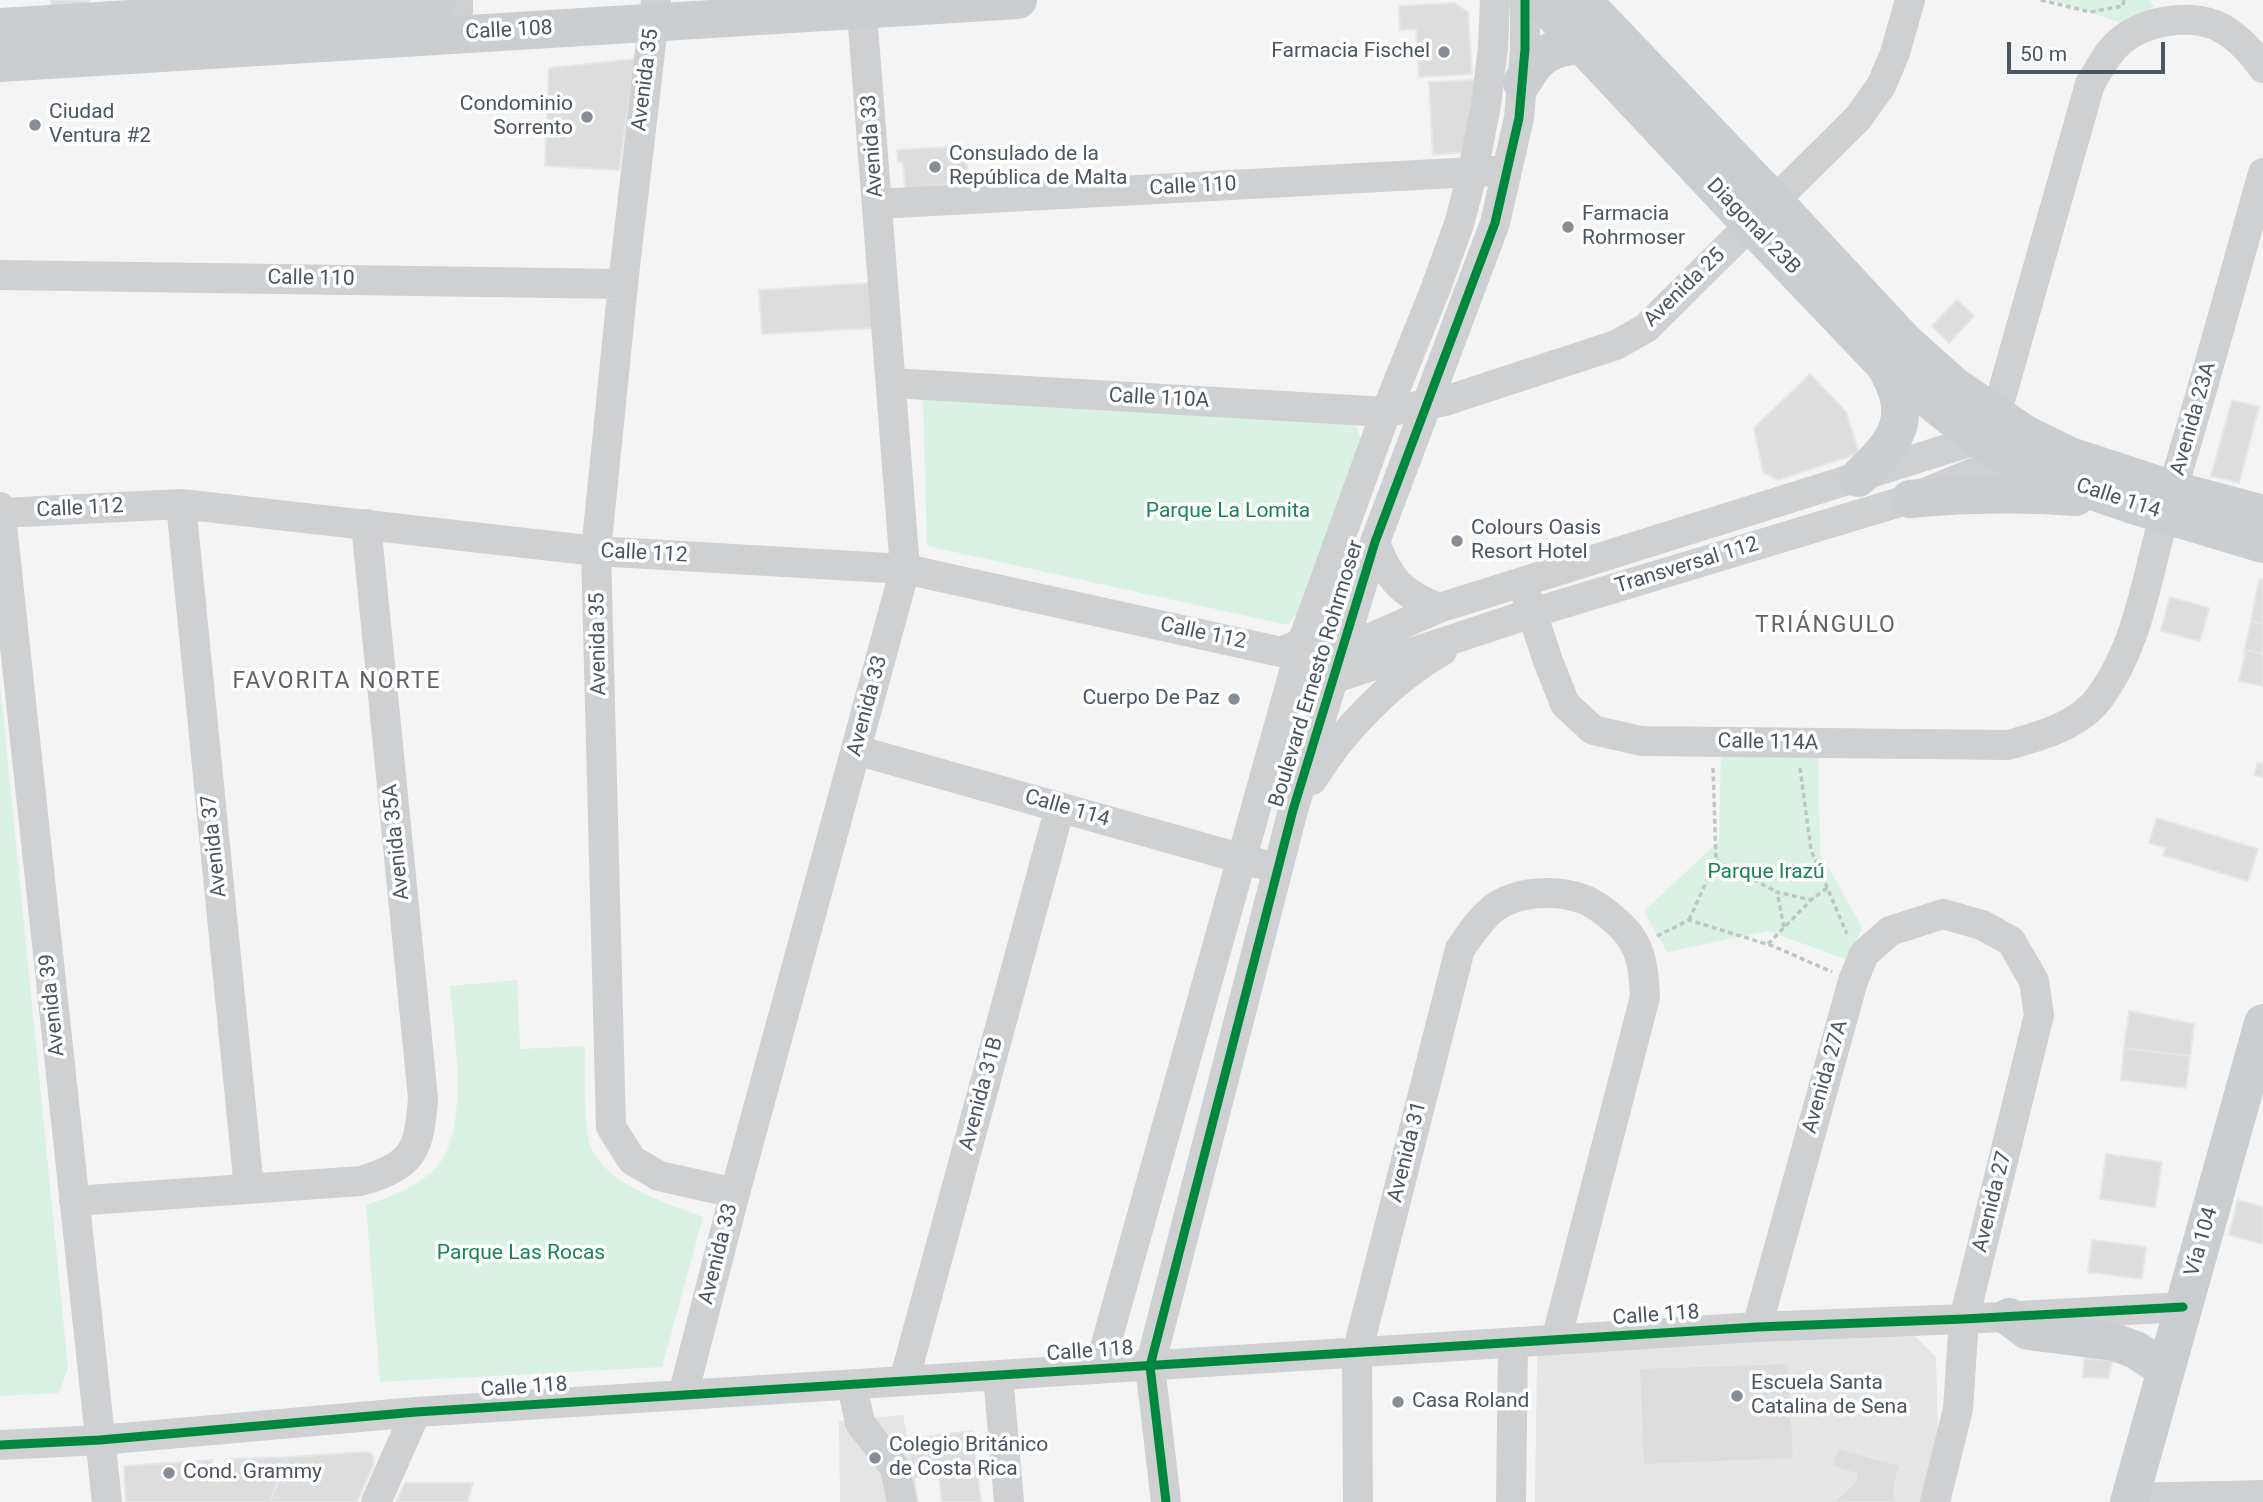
<!DOCTYPE html>
<meta charset="utf-8">
<style>
body{margin:0}
#map{position:relative;width:2263px;height:1502px;overflow:hidden;background:#f4f4f4;font-family:Roboto,sans-serif}
canvas{display:block}
.scale{position:absolute;left:2007px;top:42px;width:158px;height:32px;box-sizing:border-box;border:4px solid #4a5661;border-top:0;padding-left:9px;font-size:21px;line-height:24px;white-space:nowrap;color:#4a5661;-webkit-text-stroke:5px #fff;paint-order:stroke}
</style>
<div id="map">
<canvas width="2263" height="1502"></canvas>
<div class="scale">50 m</div>
</div>
<script>
const ctx = document.querySelector('canvas').getContext('2d');
ctx.lineJoin = 'round';
function fill(path, color) {
  ctx.fillStyle = color;
  ctx.fill(path, 'evenodd');
}
function trace(path, color, width, dash) {
  ctx.strokeStyle = color;
  ctx.lineWidth = width;
  ctx.lineCap = dash ? 'butt' : 'round';
  ctx.setLineDash(dash || []);
  ctx.stroke(path);
}
function write(font, color, halo, rows, align = 'center') {
  ctx.font = font + ' Roboto,sans-serif';
  ctx.lineWidth = 7;
  ctx.setLineDash([]);
  ctx.textBaseline = 'middle';
  ctx.strokeStyle = halo;
  ctx.fillStyle = color;
  for (const [text, x, y, turn = 0] of rows) {
    ctx.save();
    ctx.translate(x, y);
    ctx.rotate((+turn || 0) * Math.PI / 180);
    ctx.textAlign = isNaN(turn) ? turn : align;
    if (halo) ctx.strokeText(text, 0, 0);
    ctx.fillText(text, 0, 0);
    ctx.restore();
  }
}
fill(new Path2D(`
 M1910,1331L1936,1357L1938,1435L1922,1502H1535L1537,1355Z
 M903,1415L919,1502H840L839,1421Z`), '#e6e5e6');
fill(new Path2D(`
 M2052,0H2150L2154,7L2122,23Z
 M931,392L1105,411L1354,421L1361,439L1296,615L1288,625L927,546L923,399Z
 M0,683L68,1368L59,1393L0,1396Z
 M1818,750L1820,853L1862,927L1848,960L1768,931L1667,952L1644,911L1719,841L1721,752Z
 M517,980L520,1049L585,1046C585,1069 583,1129 591,1148C608,1186 667,1203 703,1217L662,1367L380,1382L366,1205C390,1197 413,1189 433,1171C472,1136 454,1034 450,986Z`), '#d9f2e3');
const building = new Path2D(`
 M51,0H89V3L51,10Z
 M1455,3L1468,12L1472,74L1419,77L1416,29L1400,30L1399,6Z
 M635,59L619,170L545,166L549,68Z
 M1475,80L1467,152L1433,155L1429,82Z
 M966,146L968,181L946,182V185L934,186V191L905,188L903,162H898L897,150Z
 M869,283L872,328L762,334L759,290Z
 M1957,300L1974,316L1949,343L1932,326Z
 M1810,374L1846,412L1859,453L1778,480L1763,472L1754,428Z
 M2232,400L2259,407L2239,483L2211,476Z
 M2259,580H2263V624L2251,621Z
 M2170,597L2209,608L2200,641L2161,631Z
 M2251,621L2263,624V654L2246,650L2244,653Z
 M2246,650L2263,654V686L2239,681Z
 M2258,763L2263,764V777L2254,775Z
 M2157,818L2258,849L2248,881L2163,855L2166,848L2149,843Z
 M2129,1011L2194,1024L2190,1056L2124,1048Z
 M2124,1048L2190,1056L2186,1088L2121,1080Z
 M2106,1154L2162,1162L2155,1207L2100,1199Z
 M2238,1200L2263,1207V1244L2229,1235Z
 M2092,1240L2146,1247L2142,1279L2088,1272Z
 M2084,1359L2113,1360L2108,1378L2083,1377Z
 M1789,1363L1794,1459L1643,1465L1639,1368Z
 M972,1431L981,1502H942L939,1475L913,1478L908,1439Z
 M1837,1448L1900,1465L1894,1490L1897,1502H1834L1855,1481L1857,1474L1832,1467Z
 M367,1452L372,1454L374,1459L373,1466L357,1502H270L287,1457Z
 M287,1457L270,1502H126L124,1466L212,1460L213,1481H231V1459Z
 M405,1483H473L467,1502H396Z`);
fill(building, '#ddddde');
trace(building, '#e5e6e7', 2);
trace(new Path2D(`
 M2041,0L2090,12L2123,6L2124,0
 M1800,768L1811,850L1847,934
 M1716,860L1777,892
 M1689,920L1716,860L1713,767
 M1784,927L1777,892L1811,900
 M1657,936L1689,920L1773,946L1832,972
 M1768,944L1811,900L1827,888`), '#bcc7c4', 3.5, [5, 3.5]);
trace(new Path2D(`
 M458,0V34
 M656,0L623,284L596,551L611,1127L632,1160L659,1176L735,1193
 M877,204L1492,171
 M0,275L623,284
 M891,383L1386,412L1445,401L1616,345L1646,328L1858,118L1881,86L1895,53L1910,0
 M181,504L249,1188
 M0,507L107,1502
 M1,513L181,504L596,551L905,569L1281,652L1302,643L1315,645
 M1375,542C1388,579 1402,594 1439,608
 M1522,582L1548,661L1565,704L1593,730L1641,741L2008,745C2041,736 2079,726 2100,697C2140,642 2146,577 2165,514C2200,401 2231,287 2263,173
 M1343,650L1439,608L1979,439L1996,415L2090,84C2100,68 2107,52 2122,40C2145,21 2187,14 2215,25C2233,32 2252,52 2263,68
 M1321,675L1335,678L1532,613L1910,499L2010,458L2019,444
 M856,750L1261,864
 M1312,780C1343,730 1390,681 1442,651
 M74,1201L361,1181C414,1165 419,1151 423,1098L366,524
 M1757,1327L1853,981L1864,954L1890,931L1943,914L1982,925L2011,941L2034,981L2039,1015L1964,1319L1958,1409L1935,1502
 M1099,1369L1302,643L1386,412L1435,290L1459,224L1473,171L1486,105L1493,47L1495,0
 M998,1375L1009,1502
 M904,1381L1060,807
 M852,1385L860,1423L895,1468L902,1502
 M683,1395L735,1193L905,569L861,0
 M0,1445L100,1440L416,1412L1757,1327L1964,1319L2183,1307
 M2130,1498L2263,1495
 M376,1502L416,1412
 M1166,1502L1150,1366L1293,810L1375,542L1495,223L1519,118L1525,49V0
 M1358,1502L1357,1353L1460,949C1470,935 1480,919 1494,908C1517,891 1556,889 1583,899C1596,903 1621,924 1629,935C1643,953 1644,976 1645,997L1556,1340
 M1511,1502L1513,1343`), '#ced0d2', 30);
trace(new Path2D(`
 M1540,0L1751,225L1882,362L1979,439L2010,458L2051,477L2133,505L2263,544
 M1582,0L1774,201L1904,341L1953,385L2025,434L2070,456L2174,490L2263,514
 M0,27L438,0
 M0,63L1018,0
 M1522,83C1537,55 1551,47 1582,45
 M1858,478C1899,441 1916,414 1883,363
 M1910,499C1966,494 2020,493 2076,497
 M2009,1317L2028,1331L2114,1342L2136,1350L2166,1370
 M2129,1502L2263,1023`), '#caced1', 38);
trace(new Path2D(`
 M0,1445L100,1440L416,1412L1757,1327L1964,1319L2183,1307
 M1166,1502L1150,1366L1293,810L1375,542L1495,223L1519,118L1525,49V0`), '#00873e', 9);
for (const [x, y, r, color] of [
 [1444,52,7,"#868d94"],
 [587,117,7,"#868d94"],
 [35,125,7,"#868d94"],
 [935,167,7,"#868d94"],
 [1568,227,7,"#868d94"],
 [1457,541,7,"#868d94"],
 [1234,699,7,"#868d94"],
 [1737,1396,7,"#868d94"],
 [1398,1402,7,"#868d94"],
 [875,1458,7,"#868d94"],
 [169,1473,7,"#868d94"]
]) {
  const dot = new Path2D();
  dot.arc(x, y, r, 0, 2 * Math.PI);
  ctx.fillStyle = color;
  ctx.fill(dot);
  trace(dot, '#fff', 2.5);
}
write('21px', '#4a5661', '#fff', [
 ["Calle 108",509,31,-3],
 ["Avenida 35",646,80,-83],
 ["Avenida 33",873,146,-94],
 ["Calle 110",1193,187,-3],
 ["Diagonal 23B",1753,227,46],
 ["Calle 110",311,279,1],
 ["Avenida 25",1685,288,-44],
 ["Calle 110A",1159,399,3],
 ["Avenida 23A",2194,419,-74],
 ["Calle 114",2118,499,18],
 ["Calle 112",80,509,-3],
 ["Calle 112",644,554,3],
 ["Transversal 112",1687,566,-17],
 ["Calle 112",1203,634,12],
 ["Avenida 35",599,644,-91],
 ["Boulevard Ernesto Rohrmoser",1317,674,-73],
 ["Avenida 33",868,706,-75],
 ["Calle 114A",1768,743,1],
 ["Calle 114",1067,809,16],
 ["Avenida 35A",397,842,-96],
 ["Avenida 37",215,846,-96],
 ["Avenida 39",53,1005,-96],
 ["Avenida 27A",1826,1077,-74],
 ["Avenida 31B",982,1094,-75],
 ["Avenida 31",1408,1152,-76],
 ["Avenida 27",1993,1202,-76],
 ["Vía 104",2202,1242,-74],
 ["Avenida 33",719,1254,-76],
 ["Calle 118",1656,1316,-4],
 ["Calle 118",1090,1352,-4],
 ["Calle 118",524,1388,-4]
]);
write('21px', '#4a5661', '#fff', [
 ["Farmacia Fischel",1430,52,"right"],
 ["Condominio",573,105,"right"],
 ["Sorrento",573,129,"right"],
 ["Ciudad",49,113],
 ["Ventura #2",49,137],
 ["Consulado de la",949,155],
 ["República de Malta",949,179],
 ["Farmacia",1582,215],
 ["Rohrmoser",1582,239],
 ["Colours Oasis",1471,529],
 ["Resort Hotel",1471,553],
 ["Cuerpo De Paz",1220,699,"right"],
 ["Escuela Santa",1751,1384],
 ["Catalina de Sena",1751,1408],
 ["Casa Roland",1412,1402],
 ["Colegio Británico",889,1446],
 ["de Costa Rica",889,1470],
 ["Cond. Grammy",183,1473]
], 'left');
write('21px', '#17864f', '#fff', [
 ["Parque La Lomita",1228,512],
 ["Parque Irazú",1766,873],
 ["Parque Las Rocas",521,1254]
]);
ctx.letterSpacing = '2px';
write('23px', '#5f6368', '#fff', [
 ["TRIÁNGULO",1826,626],
 ["FAVORITA NORTE",337,682]
]);
ctx.letterSpacing = '0px';
</script>
